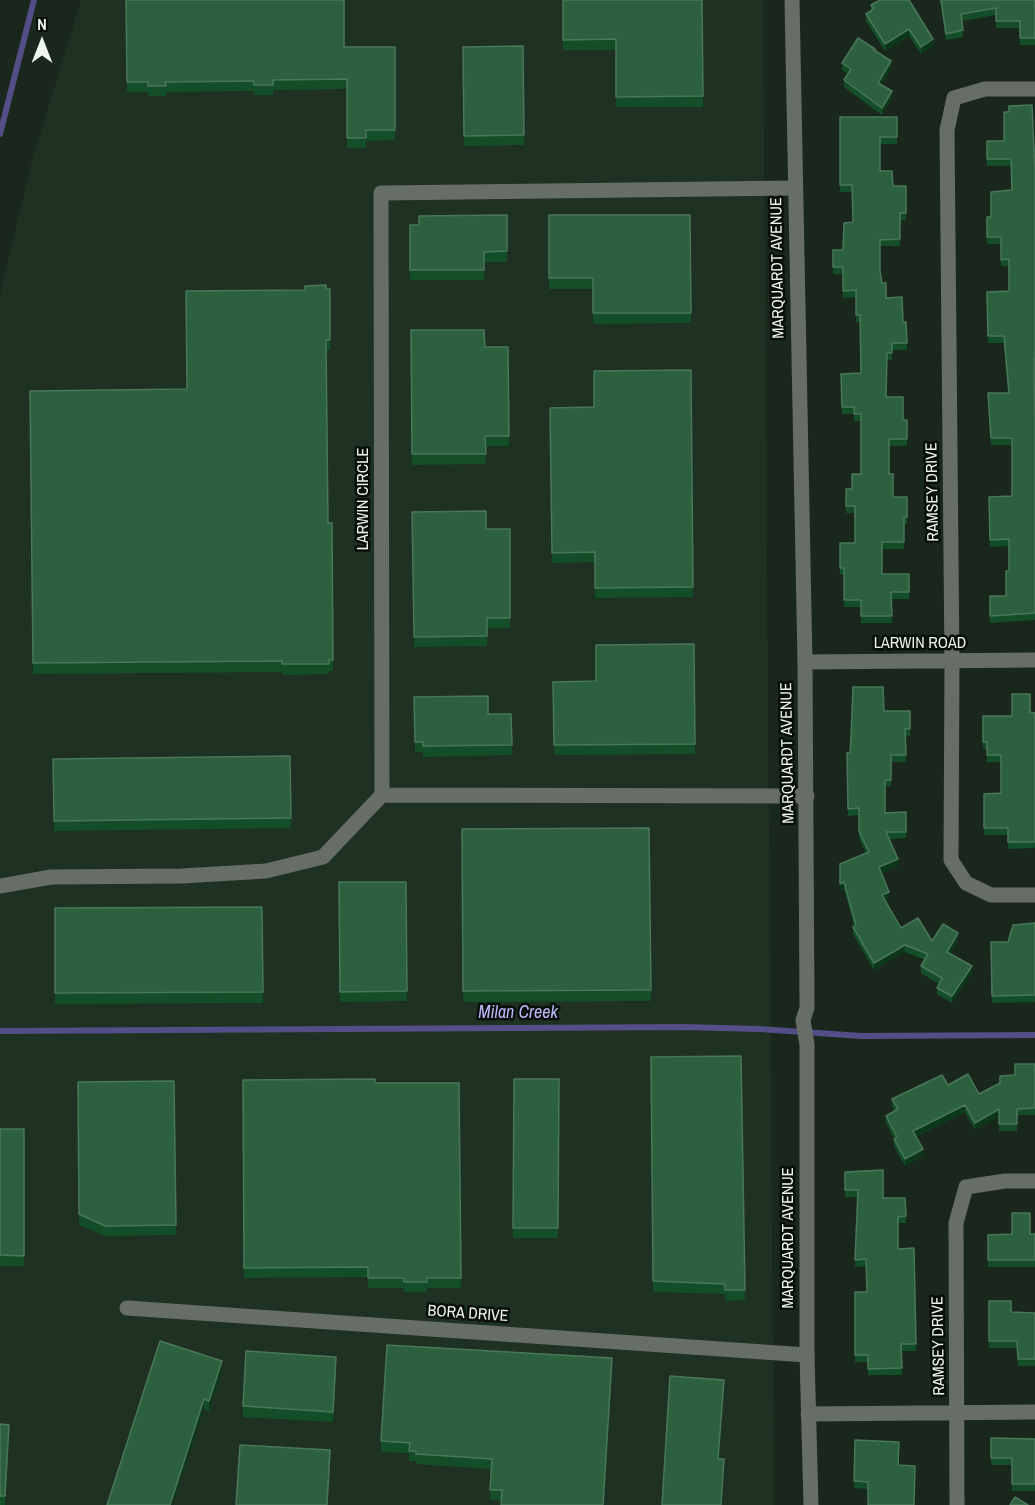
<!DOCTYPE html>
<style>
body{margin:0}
#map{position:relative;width:1035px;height:1505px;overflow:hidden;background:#1a271c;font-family:"Archivo Narrow",sans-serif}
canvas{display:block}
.north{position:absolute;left:12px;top:12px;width:60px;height:60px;-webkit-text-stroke:4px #080e09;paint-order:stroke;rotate:0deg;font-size:16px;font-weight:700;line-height:24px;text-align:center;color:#eef6ef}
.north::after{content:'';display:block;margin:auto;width:21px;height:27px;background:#eef6ef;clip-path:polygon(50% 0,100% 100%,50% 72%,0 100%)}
</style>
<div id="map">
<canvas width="1035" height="1505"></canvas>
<div class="north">N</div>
</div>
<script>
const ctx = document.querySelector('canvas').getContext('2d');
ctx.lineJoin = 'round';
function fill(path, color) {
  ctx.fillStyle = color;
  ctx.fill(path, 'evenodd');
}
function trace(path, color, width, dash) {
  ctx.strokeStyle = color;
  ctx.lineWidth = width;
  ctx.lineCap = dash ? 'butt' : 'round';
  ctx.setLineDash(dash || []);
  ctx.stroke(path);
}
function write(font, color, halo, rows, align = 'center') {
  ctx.font = font + ' "Archivo Narrow",sans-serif';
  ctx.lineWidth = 5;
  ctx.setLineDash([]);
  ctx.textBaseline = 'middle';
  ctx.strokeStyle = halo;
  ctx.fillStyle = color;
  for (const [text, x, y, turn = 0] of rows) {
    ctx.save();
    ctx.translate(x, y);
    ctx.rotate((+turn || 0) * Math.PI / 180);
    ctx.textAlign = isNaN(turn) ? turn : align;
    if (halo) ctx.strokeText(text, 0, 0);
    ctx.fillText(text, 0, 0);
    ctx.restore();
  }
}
fill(new Path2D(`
 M81,0H763L774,1505H0V294L32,161Z`), '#1e3122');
trace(new Path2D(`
 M0,134L34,0
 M0,1031L684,1027L759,1029L862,1036L1035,1035`), '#534e86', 6);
trace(new Path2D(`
 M1035,89H985L954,98L947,130L952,662L951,860L966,883L991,895H1035
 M795,188L381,193L382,795L807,796
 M805,662L1035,660
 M0,886L51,877L182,876L266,871L323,857L382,795
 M127,1308L807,1355
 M808,1414L1035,1412
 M957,1505L956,1223L966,1187L1005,1181H1035`), '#676e68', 15);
trace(new Path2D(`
 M792,0L805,662L807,1008L803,1020L807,1045V1355L811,1505`), '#676e68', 15);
fill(new Path2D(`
 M126,0L344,47H395V140L366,141V148H347V89L273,90V95H254V91L166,92V96H148V92H127Z
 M563,0H702L703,107H616V50H563Z
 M880,0L933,46L921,54L909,36L885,51L866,21V14L871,10V5Z
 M940,0H1035V45H1020V28H996V15L962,21L963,37L946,40Z
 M523,46L524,145L464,146L463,47Z
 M875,52L891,68L881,85L892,98L882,115L844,87V80L848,74L842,70V63Z
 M840,117H897V144H880V171L893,186H906V220H900V246H880V271L882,283L886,298L903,322H906L907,350H892V360H887L886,397L903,420H907V446H889V474L893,497H907V524H904V549H882V574H909V599H891L892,623H861V607H844V574L840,575V543H855V513H846V489H852L861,474V421H854V414H842L841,374L861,373L860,322H856V297L843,298V274H833V250H843L853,222L852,192H840Z
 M987,141L1035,171V366H1034L1035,418V620L990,623V596H1006L1009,571V546L990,547L989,497L1012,496V445H991L988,393H1008L1004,343H988L987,292L1009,291V266H1001V244H987V217H991L1011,190V166H987Z
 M507,215V262H484V280H410V225H419Z
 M549,215H690L691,323L593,324V289H549Z
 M326,289H330V350H326L328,523H332L333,671H329V674L282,675V672L33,674L30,391L187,389Z
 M411,330L485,347H508L509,446H485L486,464L412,465Z
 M691,370L693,597L595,598V562L552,563L550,408L594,407Z
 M412,512L486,529H510V628H487V646L414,647Z
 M694,644L695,754L554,755L553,682L596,681Z
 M414,697L488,714H511L512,755L423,757V752H415Z
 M884,711L910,729V736H905L906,762H891V786H885V813L906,812V838L889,839L898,866L881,873L889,899L885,901L901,928L932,941L958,940L950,954L972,973L952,1003L937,994V988L939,984L921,973V966L925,960L905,952L874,970L853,934V927L854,926L844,889L840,891V864L866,853L859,838V815L848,816L847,753H850Z
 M1030,712L1035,713V848L1008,849V835H984V794L1001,793V762H987V749H983V716H1012Z
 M290,756L291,828L54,831L53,759Z
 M649,828L651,1001L463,1002L462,829Z
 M339,882H406L407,1001L340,1002Z
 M262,907L263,1003L55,1004V908Z
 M1035,923V1002L992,1003L991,942H1008Z
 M741,1056L745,1300L725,1301V1294L653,1292L651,1057Z
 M1035,1064V1115H1017V1131H999V1116L975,1130L965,1112L916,1137L923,1156L905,1166L894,1146V1138L886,1123V1116L895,1111L892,1106V1099L948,1085L979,1094L1000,1083Z
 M514,1079H559L558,1238H513Z
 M243,1080L375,1083H459L461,1288H427V1292H404V1288H368V1277L244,1278Z
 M174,1081L176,1235L105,1236L79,1225L78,1082Z
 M0,1129H24V1266H0Z
 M845,1172L883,1198H905L906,1223H898V1249L914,1248L916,1351H902V1375H868V1362H855V1292H867L866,1266L855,1267L858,1197H845Z
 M1030,1234H1035V1267H988V1235Z
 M989,1301L1011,1312L1035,1313V1366H1018L1017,1348H989Z
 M336,1367L333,1422L243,1417V1406Z
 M612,1368L604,1505H501L502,1501L490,1500L491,1469L416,1464V1461H409V1453L381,1452V1441Z
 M222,1371L209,1411L204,1409L107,1505Z
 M0,1424L9,1435L5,1505H0Z
 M991,1438L1035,1439V1491H1012V1465H991Z
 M855,1440L899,1442L868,1489L854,1488Z`), '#144e29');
fill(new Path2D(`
 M909,29V36L885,51V44Z
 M933,39V46L921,54V47Z
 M891,61V68L878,90V83Z
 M892,91V98L882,115V108Z
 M898,859V866L879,874V867Z
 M844,882V889L840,891V884Z
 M889,892V899L882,902V895Z
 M958,933V940L947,959V952Z
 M905,945V952L874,970V963Z
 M972,966V973L952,1003V996Z
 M965,1105V1112L913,1138V1131Z
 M999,1109V1116L975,1130V1123Z
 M923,1149V1156L905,1166V1159Z
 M612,1358L604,1505H603Z
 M222,1361V1371L209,1411V1401Z
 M724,1380V1390L718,1469V1459Z
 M204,1399V1409L173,1505H170Z
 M9,1425V1435L5,1505V1496Z`), '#0d371b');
const building = new Path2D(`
 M126,0H344V47H395V130H366V138H347V79L273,80V85H254V81L165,82L166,86H148V82H127Z
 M563,0H702L703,96L616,97V39L563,40Z
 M880,0H909L933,39L921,47L909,29L885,44L866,14L874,9L871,5Z
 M941,0H1035V38H1020V21H996V8L961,14L963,30L946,34Z
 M858,38L875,49L874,50L891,61L878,83L892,91L882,108L844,80L851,69L842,63Z
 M523,46L524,135L464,136L463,47Z
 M1032,105L1035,171V359H1034L1035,418V613L990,616V596H1006V571H1009V539L990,540L989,497L1012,496V438H991L988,393H1009L1004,336H988L987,292L1009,291V259L1001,260V237H987V217H991V192L1012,190L1011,159H987V141H1004V112H1009V106Z
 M840,117H897V137H880V171H892L893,186H906V213H900V239L880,240V271L882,283H886V298L902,297L903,322H906L907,343H892V353H887L886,397H903V420H907V439H889V474H893V497H907V517H904V542H882V574H909V592H891L892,616H861V600H844V568H840V543H855V506H846V489H852V474H861V414H854V407H842L841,374L861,373L860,315H856V290L843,291V267H833V250H843L844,223L853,222L852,185H840Z
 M507,215V251L484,252V270H410V225H419V216Z
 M549,215H690L691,313H593V278H549Z
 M326,285V289H330V340H326L328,523H332L333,660H329V664H282V661L33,663L30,391L187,389L186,291L305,290V286Z
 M411,330H484L485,347H508L509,436H485L486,454H412Z
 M691,370L693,587L595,588V552L552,553L550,408L594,407V371Z
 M486,511V529H510V618H487V636L414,637L412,512Z
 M694,644L695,744L554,745L553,682L596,681V645Z
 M853,687H883L884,711H910V729H905L906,755H891V780H885V813L906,812V832H886L898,859L879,867L889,892L882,895L901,928L918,918L932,941L943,924L958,933L947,952L972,966L952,996L937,988L942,978L921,966L928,954L905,945L874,963L853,927L856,925L844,882L840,884V864L869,852L859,831V808L848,809L847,753H850L851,738Z
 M1012,694H1030V712L1035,713V842H1008V828H984V794L1001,793V755H987V742H983V716H1012Z
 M488,696V714H511L512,745L423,746V742H415L414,697Z
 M290,756L291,818L54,821L53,759Z
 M649,828L651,990L463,991L462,829Z
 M339,882H406L407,991L340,992Z
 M262,907L263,992L55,993V908Z
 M1035,923V995L992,996L991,942H1008L1013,925Z
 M741,1056L745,1290H725V1284L653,1281L651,1057Z
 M1015,1064H1035V1108L1017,1109V1124H999V1109L975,1123L965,1105L913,1131L923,1149L905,1159L894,1139L897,1137L886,1116L898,1109L892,1099L942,1075L948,1085L968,1074L979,1094L1000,1083V1076L1015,1075Z
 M375,1079V1083H459L461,1278H427V1282H404V1278H368V1267L244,1268L243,1080Z
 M514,1079H559L558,1228H513Z
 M174,1081L176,1225L105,1226L79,1214L78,1082Z
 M0,1129H24V1256L0,1255Z
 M883,1170V1198H905L906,1216L898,1217V1249L914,1248L916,1344H901L902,1368L868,1369V1355H855V1292H867L866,1259L855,1260L858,1190H845V1172Z
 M1012,1213H1030V1234H1035V1260H988V1235L1012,1234Z
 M989,1301H1011V1312L1035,1313V1359H1018L1017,1341H989Z
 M160,1341L222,1361L209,1401L204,1399L170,1505H107Z
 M387,1345L612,1358L603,1505H501L502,1490H490L492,1459L416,1454V1451H409L410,1443L381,1441Z
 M246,1351L336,1357L333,1412L243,1406Z
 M670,1376L724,1380L718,1459H724L721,1505H662Z
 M0,1424L9,1425L5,1496H0Z
 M991,1438L1035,1439V1484H1012V1458H991Z
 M855,1440L899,1442L898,1465L915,1466L914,1505H868V1482L854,1481Z
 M240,1445L330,1450L327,1505H236Z
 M1015,1497L1028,1505H1010Z`);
fill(building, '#2c603e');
trace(building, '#4a775a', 1.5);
write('16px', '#eef6ef', '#080e09', [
 ["MARQUARDT AVENUE",778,268,-91],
 ["RAMSEY DRIVE",933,492,-91],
 ["LARWIN CIRCLE",364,499,-90],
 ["LARWIN ROAD",920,644],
 ["MARQUARDT AVENUE",788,753,-91],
 ["MARQUARDT AVENUE",789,1238,-90],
 ["BORA DRIVE",468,1314,4],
 ["RAMSEY DRIVE",939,1346,-91]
]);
write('italic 18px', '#bbb8fb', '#080e09', [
 ["Milan Creek",518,1013]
]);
</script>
